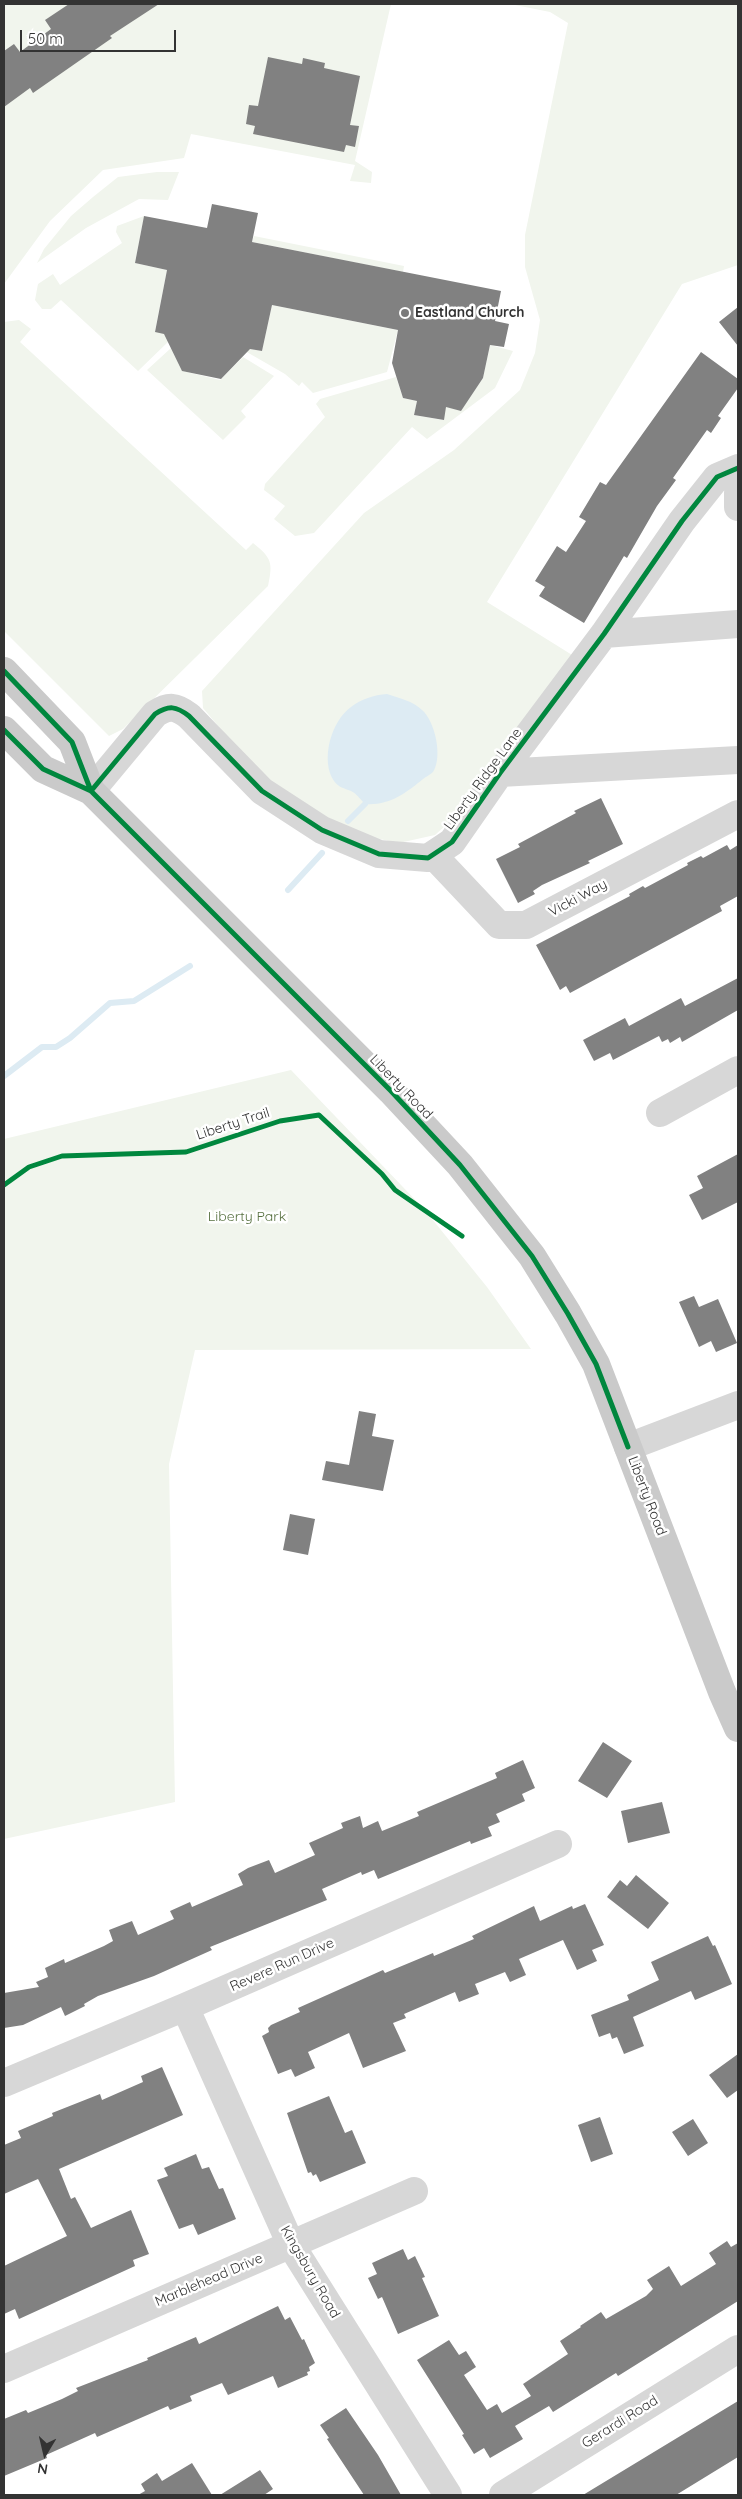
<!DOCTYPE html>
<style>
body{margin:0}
#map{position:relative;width:742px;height:2499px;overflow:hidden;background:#fff;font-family:Quicksand,sans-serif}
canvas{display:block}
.frame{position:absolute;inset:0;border:5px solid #333;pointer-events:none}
.north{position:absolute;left:20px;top:2429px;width:50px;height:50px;-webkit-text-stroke:4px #fff;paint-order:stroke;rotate:189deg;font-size:14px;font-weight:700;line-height:20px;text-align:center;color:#333}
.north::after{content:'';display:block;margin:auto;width:18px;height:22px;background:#333;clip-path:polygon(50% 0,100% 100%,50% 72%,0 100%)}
.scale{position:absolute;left:20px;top:30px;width:156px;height:22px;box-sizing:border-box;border:2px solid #333;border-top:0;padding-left:6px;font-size:15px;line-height:18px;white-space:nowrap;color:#333;-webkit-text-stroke:4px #fff;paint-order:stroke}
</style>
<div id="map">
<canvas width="742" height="2499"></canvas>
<div class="frame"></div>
<div class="north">N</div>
<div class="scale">50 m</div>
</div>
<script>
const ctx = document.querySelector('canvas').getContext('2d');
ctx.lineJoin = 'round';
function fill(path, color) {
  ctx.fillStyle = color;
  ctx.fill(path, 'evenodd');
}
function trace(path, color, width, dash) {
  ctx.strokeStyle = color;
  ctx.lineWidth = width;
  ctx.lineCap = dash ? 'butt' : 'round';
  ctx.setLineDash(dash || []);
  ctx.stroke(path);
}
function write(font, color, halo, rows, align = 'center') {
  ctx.font = font + ' Quicksand,sans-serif';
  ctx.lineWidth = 5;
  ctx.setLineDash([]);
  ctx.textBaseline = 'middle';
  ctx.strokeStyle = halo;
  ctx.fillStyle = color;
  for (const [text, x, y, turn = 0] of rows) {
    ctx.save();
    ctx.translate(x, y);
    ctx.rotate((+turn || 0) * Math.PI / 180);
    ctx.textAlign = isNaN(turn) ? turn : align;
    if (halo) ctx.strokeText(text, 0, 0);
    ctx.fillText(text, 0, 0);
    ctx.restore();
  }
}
fill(new Path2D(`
 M4,4H391L355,161L372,172L371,183L350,181L355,165L191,134L184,158L103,170L50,221L4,284Z
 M510,4H738V265L682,284L487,602L577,658L468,805L435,835L399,843L360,835L303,806L266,783L203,708L202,691L364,513L454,450L520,390L535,353L540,320L525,267V235L568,23L550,12Z
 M157,172H179L168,200L139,199L86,228L37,263L44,249L71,216L93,197L118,177Z
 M144,216L135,263L167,270L155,331L170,335L168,342L138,371L61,300L51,309H42L35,300L38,284L53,274L60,285L122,243L116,232L117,226Z
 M254,236L404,266L403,272L252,242Z
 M272,305L398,330L387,372L313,393L302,382L299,386L285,374L245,351L246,348L262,351Z
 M19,320L31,329L20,342L246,550L253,543C272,558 273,563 268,586L123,729L109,736L4,631V322Z
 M490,345L513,351L495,388L427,439L412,427L314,533L295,536L274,519L285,506L264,490L265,484L325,417L316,404L320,399L396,377L403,398L417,401L414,415L443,420L446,407L461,410L483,378Z
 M171,348L183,371L220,380L243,357L274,376L241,411L246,417L223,440L147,370Z
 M291,1070L424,1209L487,1287L531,1349L195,1350L169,1464L175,1802L4,1839V1139Z`), '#f1f5ed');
fill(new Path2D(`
 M387,694C399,698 413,701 422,710C435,721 443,757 433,772C431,774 426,777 423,779C406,793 389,806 365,804C361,800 356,793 351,791C344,788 339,788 334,781C320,761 331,721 351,707C361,699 374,695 387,694Z`), '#ddebf3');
trace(new Path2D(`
 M348,821L365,804
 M288,890L322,853
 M4,1076L42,1047H56L70,1038L110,1003L134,1001L190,966`), '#ddebf3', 6);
fill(new Path2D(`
 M69,4H159L110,36L112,38L33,93L30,88L4,107V51L14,44L20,52L51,29L45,20Z
 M268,57L302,64L303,58L325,63L324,68L360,76L350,125L359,126L355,147L346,145L344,152L253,134L255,126L246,124L249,105L258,106Z
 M212,204L258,213L252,242L501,291L495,321L509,324L504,347L490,345L483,378L461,411L446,407L444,420L414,415L417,401L403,398L392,363L398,330L272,305L262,351L250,349L221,379L182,371L164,334L155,332L167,270L135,263L144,216L207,228Z
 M738,307V346L719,322Z
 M701,352L738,379V388L718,416L721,418L711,433L707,430L673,478L676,480L657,506L627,558L624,556L584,623L539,596L545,587L535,581L557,546L566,552L586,521L579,517L600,482L606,485Z
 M601,798L623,844L588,861L590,863L542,885L533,891L535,894L518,903L496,859L520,847L518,844L576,813L574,811Z
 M727,845L730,850L738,845V896L720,906L722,911L570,993L566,986L560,990L536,945L630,896L629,894L643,886L645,888L688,865L687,863L701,856L703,858Z
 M738,978V1010L682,1042L680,1037L670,1043L668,1039L662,1042L659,1036L613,1060L610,1053L594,1061L583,1040L625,1018L629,1026L681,998L685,1006Z
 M738,1154V1202L702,1220L689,1195L703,1188L697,1176Z
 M694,1296L699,1307L718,1299L737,1343L716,1352L711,1341L699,1347L679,1302Z
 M359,1411L376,1414L372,1436L394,1440L383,1491L322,1480L326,1461L349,1465Z
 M290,1514L315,1519L308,1555L283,1550Z
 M603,1742L632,1761L607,1798L578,1781Z
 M523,1760L535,1788L522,1794L525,1801L496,1814L500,1822L488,1827L492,1836L471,1844L470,1841L378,1879L374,1870L362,1875L361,1872L322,1889L327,1900L210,1947L212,1950L154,1976L98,1996L84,2004L85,2006L65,2016L61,2007L23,2025L4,2028V1993L39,1987L36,1982L48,1977L45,1968L64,1959L65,1963L104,1946L113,1941L109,1930L132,1921L138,1935L174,1919L170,1911L190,1902L192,1907L243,1885L238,1874L248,1868L269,1860L275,1873L315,1855L309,1843L343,1828L341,1823L360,1816L363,1828L378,1821L382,1831L419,1816L417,1812L497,1778L495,1773Z
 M662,1802L670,1833L628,1843L621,1811Z
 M636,1875L669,1903L648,1929L607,1897L620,1880L627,1886Z
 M585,1904L604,1945L592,1950L597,1961L577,1970L563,1940L519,1959L526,1975L510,1982L505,1972L475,1984L479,1994L459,2002L455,1992L404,2014L406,2018L393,2023L406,2051L363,2068L349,2033L308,2052L315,2068L295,2077L291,2069L278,2074L262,2036L269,2032L268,2028L271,2025L300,2012L298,2008L383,1970L385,1973L433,1953L434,1956L474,1939L472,1936L534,1906L540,1921L572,1906L573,1909Z
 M708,1936L713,1946L715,1945L732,1984L695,2000L691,1991L633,2017L644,2046L624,2054L617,2037L612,2039L610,2033L599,2037L591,2015L629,2000L627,1995L659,1980L651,1962Z
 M738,2054V2090L727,2098L709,2075Z
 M162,2067L183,2115L59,2169L71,2199L75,2197L91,2228L131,2210L149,2254L133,2260L135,2266L19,2319L15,2309L4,2314V2266L67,2236L38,2179L4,2194V2145L21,2138L18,2131L53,2116L52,2113L100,2094L102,2100L143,2082L141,2076Z
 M329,2096L345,2133L352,2130L366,2163L320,2182L316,2174L313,2176L311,2172L308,2173L287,2113Z
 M600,2117L613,2154L591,2162L578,2125Z
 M693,2119L708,2143L688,2156L672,2132Z
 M196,2154L202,2169L209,2167L219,2189L223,2188L236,2219L198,2235L193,2224L179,2229L157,2180L168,2176L164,2168Z
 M727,2241L731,2247L738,2243V2301L618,2376L616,2373L553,2412L549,2406L515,2426L523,2439L490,2458L484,2448L474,2454L462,2435L464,2434L417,2360L449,2340L459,2355L466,2351L476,2367L464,2375L487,2410L497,2404L502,2413L531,2396L523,2384L568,2354L560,2341L581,2327L580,2326L601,2312L606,2319L646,2296L653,2289L647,2280L669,2266L681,2286L716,2264L709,2253Z
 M403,2249L408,2260L415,2256L425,2277L422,2278L439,2316L398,2334L382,2297L378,2299L368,2278L377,2274L372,2263Z
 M278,2306L285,2320L290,2317L302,2340L304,2339L315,2363L309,2367L310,2371L307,2372L308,2375L278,2388L273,2376L228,2395L222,2383L190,2396L192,2401L170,2410L168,2406L97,2437L95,2433L46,2455L47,2458L4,2476V2419L26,2410L28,2413L62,2399L78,2391L76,2388L148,2360L147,2358L196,2337L199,2344Z
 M738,2401V2457L676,2495H583Z
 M346,2408L378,2455L401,2495H364L327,2439L329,2438L320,2425Z
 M192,2463L212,2495H138L145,2491L141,2484L157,2473L162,2481Z
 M260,2470L273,2489L264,2495H220Z`), '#818181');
trace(new Path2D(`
 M738,493V507
 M604,634L738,624
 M500,773L738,760
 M91,791L155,714C169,705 176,706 189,716L262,791L322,830L379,854L428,858L452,842L500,773L604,634L682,521L717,477L738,468
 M433,855L499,925H526L738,814
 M660,1113L738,1070
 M628,1447L738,1405
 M185,2007L291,2245L448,2495
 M4,2083L185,2007L558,1844
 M4,2369L414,2191
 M503,2495L738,2349`), '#d7d7d7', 28);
trace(new Path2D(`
 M4,671L72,742L91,791
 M4,730L43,769L91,791L391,1091L460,1165L532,1256L568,1314L596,1364L722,1692L738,1728`), '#cacaca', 28);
trace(new Path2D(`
 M4,671L72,742L91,791
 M4,730L43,769L91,791L391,1091L460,1165L532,1256L568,1314L596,1364L628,1447
 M91,791L155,714C169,705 176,706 189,716L262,791L322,830L379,854L428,858L452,842L500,773L604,634L682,521L717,477L738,468
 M4,1185L29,1167L62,1156L186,1152L280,1121L319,1115L382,1174L395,1190L462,1236`), '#00873e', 5);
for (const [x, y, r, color] of [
 [405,313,5,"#7a7a7a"]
]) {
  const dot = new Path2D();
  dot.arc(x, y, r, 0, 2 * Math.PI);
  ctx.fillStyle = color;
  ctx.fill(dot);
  trace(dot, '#fff', 2);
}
write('bold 14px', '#333', '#fff', [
 ["Eastland Church",415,313]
], 'left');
write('14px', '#333', '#fff', [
 ["Liberty Ridge Lane",483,779,-54],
 ["Vicki Way",578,898,-28],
 ["Liberty Road",401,1087,46],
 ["Liberty Trail",233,1124,-18],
 ["Liberty Road",647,1496,69],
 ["Revere Run Drive",282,1965,-24],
 ["Kingsbury Road",310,2272,60],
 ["Marblehead Drive",209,2280,-23],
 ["Gerardi Road",620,2422,-32]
]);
write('14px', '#56703f', '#fff', [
 ["Liberty Park",247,1217]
]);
</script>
